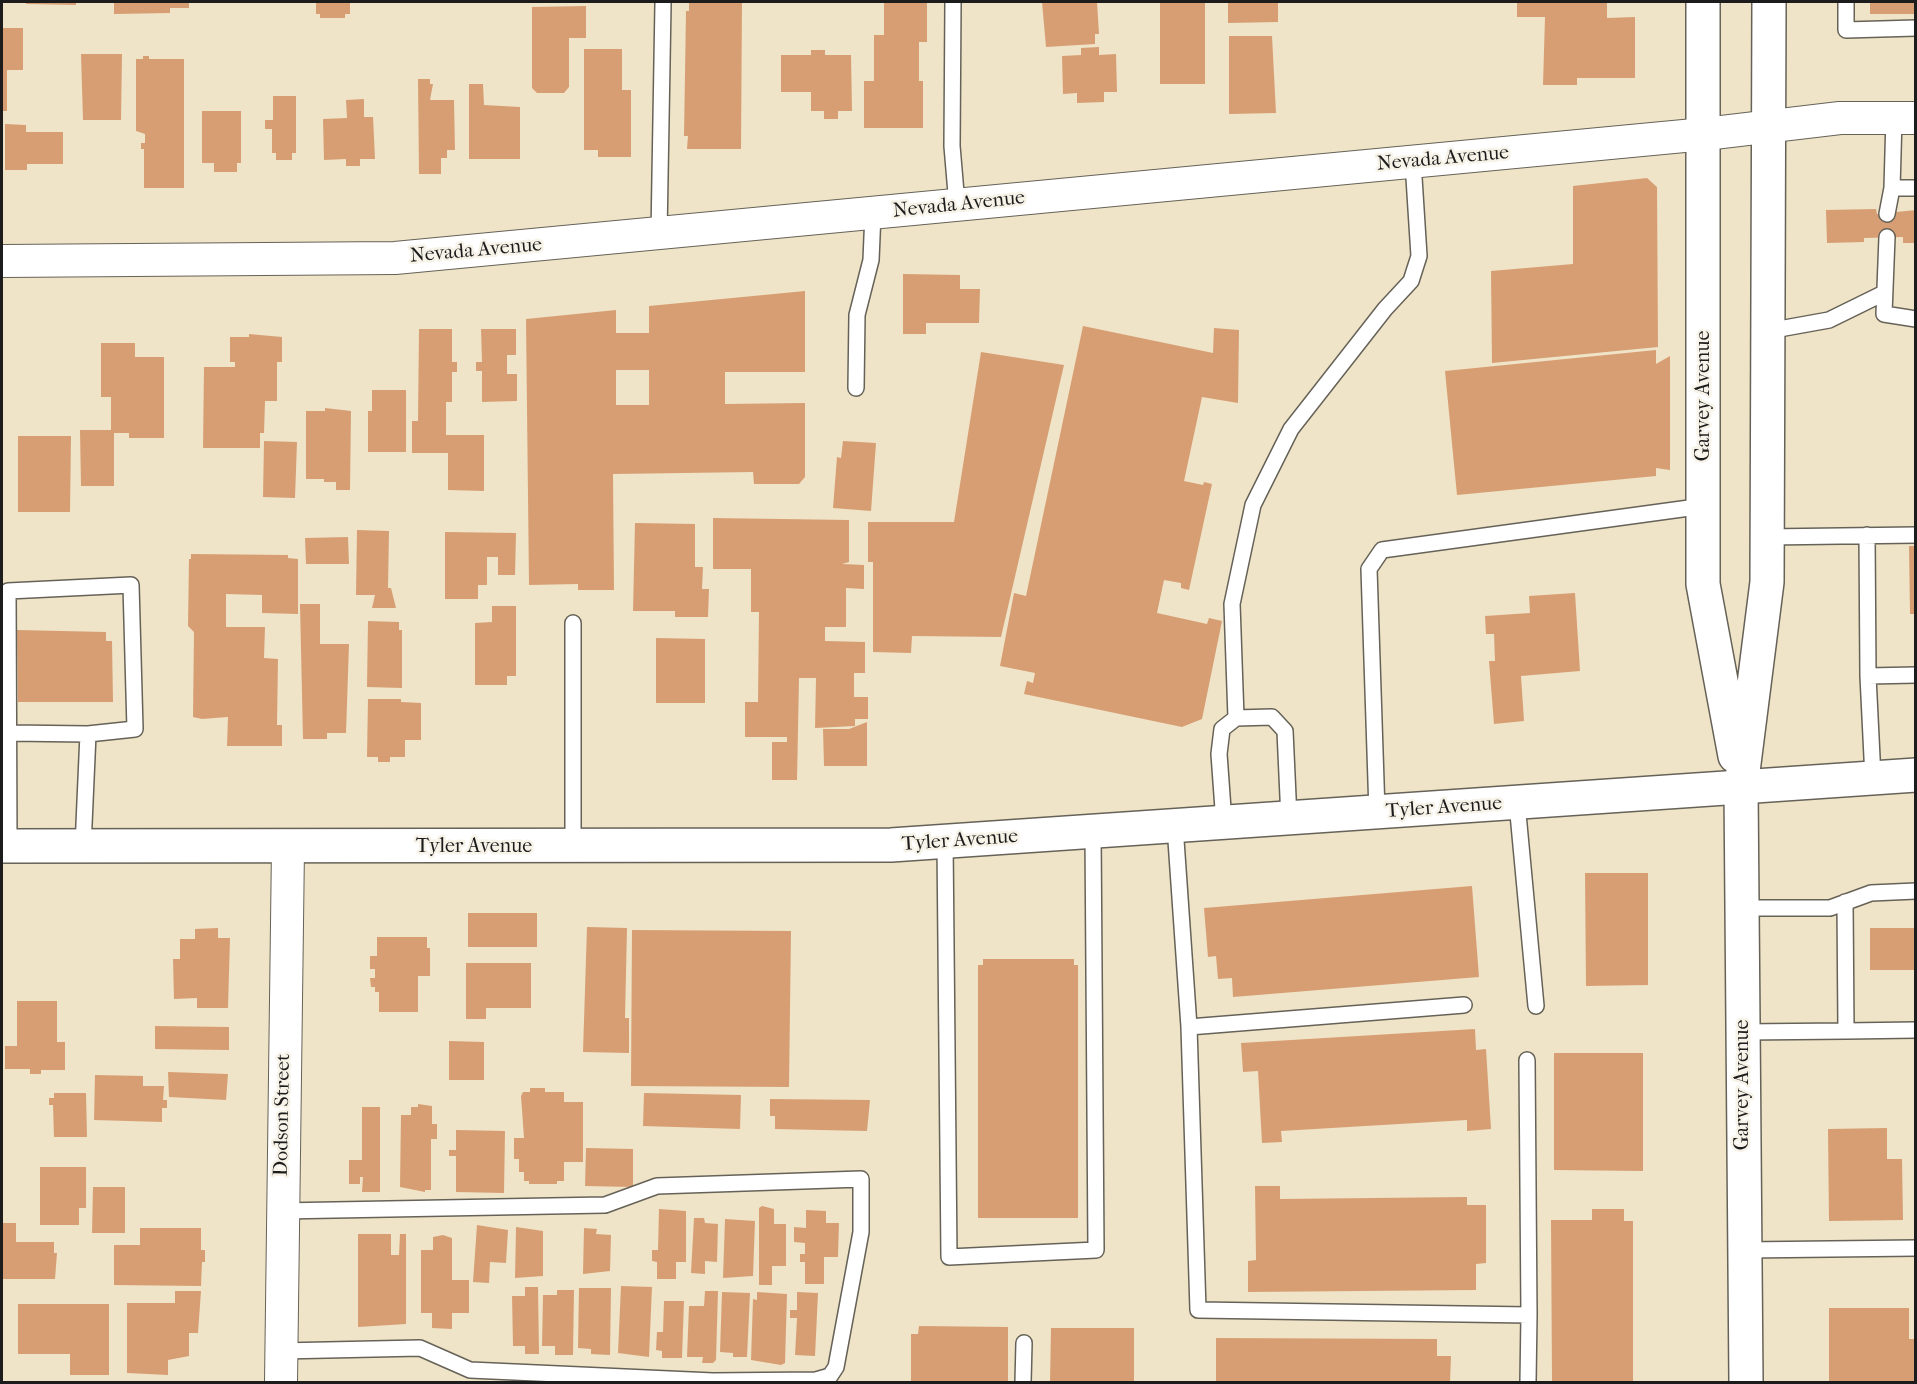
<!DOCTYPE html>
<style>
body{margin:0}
#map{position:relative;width:1917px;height:1384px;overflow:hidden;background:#efe4c7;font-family:"IM FELL French Canon",serif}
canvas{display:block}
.frame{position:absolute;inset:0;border:3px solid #1c1c1c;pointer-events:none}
</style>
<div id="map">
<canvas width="1917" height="1384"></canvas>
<div class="frame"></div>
</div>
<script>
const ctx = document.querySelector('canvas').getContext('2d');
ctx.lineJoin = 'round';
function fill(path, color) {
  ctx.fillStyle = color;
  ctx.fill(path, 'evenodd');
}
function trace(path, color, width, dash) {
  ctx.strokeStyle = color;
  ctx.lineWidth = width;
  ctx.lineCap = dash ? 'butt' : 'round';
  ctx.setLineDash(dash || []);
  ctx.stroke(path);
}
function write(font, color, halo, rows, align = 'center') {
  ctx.font = font + ' "IM FELL French Canon",serif';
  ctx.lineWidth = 5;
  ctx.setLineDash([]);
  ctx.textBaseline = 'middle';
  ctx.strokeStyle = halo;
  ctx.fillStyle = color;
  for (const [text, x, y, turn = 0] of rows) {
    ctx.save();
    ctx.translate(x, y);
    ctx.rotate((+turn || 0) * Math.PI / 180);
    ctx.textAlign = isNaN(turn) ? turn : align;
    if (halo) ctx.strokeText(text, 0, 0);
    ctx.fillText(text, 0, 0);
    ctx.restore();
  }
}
fill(new Path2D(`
 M26,2H76V5L26,4Z
 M114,2H189V8H170V13L114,14Z
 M316,2H350V14H345V18H320V14H316Z
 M689,2H742L741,149H687L688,136H684L686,11H689Z
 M884,2H927V42H919V81H923V128H864V81H874V35H884Z
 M1042,2H1097L1099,34H1095V44L1046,47Z
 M1160,2H1205V84H1160Z
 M1228,2H1278V22L1228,23Z
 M1517,2H1607V18L1635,17V78H1577V85H1543L1545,17H1517Z
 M1870,2H1916V14H1870Z
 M586,6V38H569V87L564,93H537L532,88V7Z
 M2,28H23V70H7V111H2Z
 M1229,36H1272L1276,113L1229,114Z
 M1099,47V55L1116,54L1117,92H1104V102L1077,103V93L1063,94L1062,56L1081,55V48Z
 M584,49H622V90H631V157H598V150H584Z
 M811,50H825V55H851L852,111H838V119H824V111H811V92H781V55H811Z
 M81,54H122L121,120H83Z
 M143,56H149V59H184V188H144V149H141V143H145V134L136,131V59H143Z
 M418,79H430V84H433L430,100H454L455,150H447V158H441V174H419Z
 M469,84H483L484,105L520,107V159H469Z
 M273,96H296V153H292V160H276V153H272V129H265V120H273Z
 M364,99V117H373L375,159H360V166H346V159L324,160L323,119L347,118L346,100Z
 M202,111H241V163H237V172H214V163H202Z
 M5,124L26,125V132H63V164H27V170H5Z
 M1647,178L1657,187L1658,347L1492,363L1491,271L1573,264V186Z
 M1876,209L1877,214L1916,210V243H1903V237L1864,238V242L1827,243L1826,210Z
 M903,274L960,275V289H980L979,323H926V334H903Z
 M805,291V372H725V404L805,403V477L799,484H754L753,472L613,474L614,590H578V584L529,585L526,319L616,310V333H649V306ZM616,370H649V405H616Z
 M1083,326L1213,353L1214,328L1239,330L1238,403L1202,397L1184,481L1203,485L1204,482L1212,484L1189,590L1181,588V583L1164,580L1157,613L1207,624L1209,618L1222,621L1202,719L1182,727L1024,694L1027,681L1033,683L1035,673L1000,666L1014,593L1026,596Z
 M419,329H452V362H457V372H452V402H446V435H484V491L448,490V453H412V421H418Z
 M481,329H516V355H507V374H517V401L482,402V371H476V362H482Z
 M249,334L282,337V362H277V401H265L264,433H260V448H203L204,367H235V362H230V337H249Z
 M101,343H135V357H164V438H129V433H114V486H81L80,430H111V397H101Z
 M1656,350V364L1670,356V470L1656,468V476L1457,495L1445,371Z
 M981,352L1064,365L1001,637L912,636L911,653L873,652V562H868V522H954Z
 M372,390H406V452H368V411H372Z
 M325,408L351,411L350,490H336V482H324V479H306V411H325Z
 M18,436H71L70,512H18Z
 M264,441L297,442L295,498L263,497Z
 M843,441L876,443L871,511L833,508L837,457L841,458Z
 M713,518L849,520V562L842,564L864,565V589L846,588V627H825V641L865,642V673H854V697H868V719H855V726L815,728L816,678H799L797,780H772V742H787V737H745V702H758L759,612H751V569H713Z
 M635,523L695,524V567H703L702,589H709L708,617H675V611H633Z
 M357,530L389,531L388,588H391L396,608H372L375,595H356Z
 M445,532L516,533L515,575H498V557H487V585H478V599H445Z
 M348,537L349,564H306L305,538Z
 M1909,546H1916V614H1910Z
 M191,554L288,555V558L298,559V614L262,613V595L226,594V627H265L264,658L278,659L277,725H282V746H227L228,717L202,719L193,717L194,632L188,626L189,559H191Z
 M1575,593L1580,671L1521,676L1524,721L1494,724L1489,661H1495L1494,634H1486L1485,616L1530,613L1529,596Z
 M300,604H320V644H349L346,733H327V739H303Z
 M492,606H516V676H507V685H475V623L492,622Z
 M368,621L399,622V630H402V688L367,687Z
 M17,630L106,632V641H112L113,702H18Z
 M656,638L705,639V703H656Z
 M368,699H401V702L421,703V740H405V757H390V762H378V757H367Z
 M867,722V766H824L823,729H849Z
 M1585,873H1648V985L1586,986Z
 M1472,886L1479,977L1233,997L1232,978L1218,979L1216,956L1208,957L1204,908Z
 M468,913H537V947H468Z
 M587,927L627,928L625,1018H629V1053L583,1052Z
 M218,928V938H230L228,1008H197V998L174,999L173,959H180V939H195V929Z
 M1870,928H1916V970H1870Z
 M632,930L791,931L789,1087L631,1086Z
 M377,937H427V948H430V976H418V1012H379V992H375V987H371L370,978H375V969H370V956H377Z
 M983,959H1074V965H1078V1218H978V965H983Z
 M466,963H531V1008H486V1019H466Z
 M17,1001H57V1042H65V1070H41V1074H30V1069H5V1046H17Z
 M155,1026L229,1027V1050L155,1049Z
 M1475,1029L1476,1050L1486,1049L1491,1129L1467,1131V1120L1281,1131L1282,1142L1262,1143L1258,1071L1243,1072L1241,1043Z
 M449,1041L484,1042V1080H449Z
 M1554,1053H1643V1171L1554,1170Z
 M168,1072L228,1074L226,1100L169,1097Z
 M95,1075L143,1076V1086H164L163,1100H167V1108H162V1122L94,1120Z
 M530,1088H545V1092H564V1102H583V1162H564V1181H557V1184H529V1181H524V1172H519V1159H514V1138H524L521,1096L523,1092H530Z
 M54,1093H86L87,1137H54L53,1105H49V1098H54Z
 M644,1093L741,1095L740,1129L643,1126Z
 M770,1099L870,1100L867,1131L775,1129V1116H770Z
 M418,1104L432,1106V1124H437V1139H431V1190H425V1192L400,1187L401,1115H411V1107H418Z
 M362,1107H380V1192H362L363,1177H360V1184H349V1160H362Z
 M1887,1128V1159H1902L1903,1220L1829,1221L1828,1129Z
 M456,1130L505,1131L504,1193L456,1192V1156H449V1150H456Z
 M586,1148L633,1149V1187L585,1186Z
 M40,1167H86V1208H79V1225H40Z
 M1255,1186H1280V1199L1467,1197V1205H1486V1263L1476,1264V1290L1248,1292V1261L1256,1260Z
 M93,1187H125V1233H92Z
 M762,1206L774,1209V1224H786V1266H772V1285H759V1208Z
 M659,1209L686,1211V1262H676V1279H657V1262L652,1261V1250H658Z
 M1592,1209H1624V1221H1633V1382H1552L1551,1220H1592Z
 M806,1210L826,1211V1223H839L838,1257H824V1284H805V1262H800V1254H805V1243L794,1242V1227L806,1228Z
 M694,1218H704L705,1223L718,1224L717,1262L705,1261V1274L691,1273Z
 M725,1219L755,1221L753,1276L723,1278Z
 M2,1223H16V1242H54V1253H57L55,1279H2Z
 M477,1225L508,1230L506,1263L490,1262L489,1283L473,1282Z
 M516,1227L543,1231V1276L515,1278Z
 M140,1228H201V1250H205V1262H202L201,1286L114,1285V1245H140Z
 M584,1228L597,1229L596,1234L611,1235L610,1271L583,1274Z
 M358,1234H391V1255H399L400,1234H406V1324L358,1327Z
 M443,1235L452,1238V1280H469V1313H452V1329L432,1328V1313H421V1250H433V1237Z
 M621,1286L652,1287L649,1357L618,1353Z
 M525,1287H538L539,1354H525V1346H513L512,1296H525Z
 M579,1288H611L610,1355L591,1354V1349L578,1348Z
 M557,1290H574L573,1355H555V1346H542L543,1295H557Z
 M175,1291H201L198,1333H189V1356L168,1360V1375L127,1373V1303H175Z
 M705,1291H718L716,1360L713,1363H702L703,1357H687L689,1306H704Z
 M722,1292L750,1293L747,1357H733V1353L720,1352Z
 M757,1292L787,1294L785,1363L781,1365L751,1360L753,1299L757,1300Z
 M797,1292L818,1293L815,1356L795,1355L797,1318H790V1310H797Z
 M664,1301H684L682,1358H662V1351L656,1350L657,1332H663Z
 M18,1304H109V1375H70V1354H18Z
 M1829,1308H1909V1339H1916V1382H1829Z
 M919,1326L1008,1327V1382H911V1334H918Z
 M1051,1328H1134V1382H1050Z
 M1216,1338L1437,1339V1356H1451L1450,1382H1216Z`), '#d79e74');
const lane = new Path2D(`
 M953,2L952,146L957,205
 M1846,2V30L1916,28
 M1894,118L1892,188H1916
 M1887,214L1892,188
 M659,234L663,4
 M1887,237L1884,314L1916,319
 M1768,331L1829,320L1884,293
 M856,388L857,315L871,260L873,213
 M1867,535L1868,676L1916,675
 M1767,537L1916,535
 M573,623V847
 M1868,676L1873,778
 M1236,718L1232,604L1253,505L1291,429L1385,309L1411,281L1419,256L1413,162
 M10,733L88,734
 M1517,803L1536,1006
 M1377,812L1369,569L1382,550L1704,506
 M1224,823L1219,754L1222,729L1236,718L1272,717L1285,731L1289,819
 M1175,826L1189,1027L1198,1310L1529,1315L1528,1382
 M945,842L949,1257L1096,1250L1093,832
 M9,846L8,591L131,585L135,729L88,734L83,847
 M1845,902L1846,1031L1916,1030
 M1742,908H1830L1871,893L1916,891
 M1189,1027L1464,1005
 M1743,1032L1846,1031
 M1527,1060L1529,1315
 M281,1211L605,1205L657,1186L861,1179V1232L836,1367L830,1376L816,1380L713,1381L470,1370L420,1348L281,1351
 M1745,1250L1916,1248
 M1023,1382L1024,1343`);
const street = new Path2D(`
 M2,261L395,258L1705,134L1840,118H1916
 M281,1382L288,847`);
const secondary = new Path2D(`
 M2,846L891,845L1916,775`);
const primary = new Path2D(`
 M1703,2V584L1735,756
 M1746,1382L1741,787L1767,582L1769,2`);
trace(lane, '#666258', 18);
trace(street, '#666258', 34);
trace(secondary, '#666258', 36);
trace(primary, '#666258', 36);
trace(lane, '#fff', 15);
trace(street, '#fff', 32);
trace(secondary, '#fff', 33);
trace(primary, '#fff', 33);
write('20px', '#1c1c1c', '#f7f3e8', [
 ["Nevada Avenue",1443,159,-5],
 ["Nevada Avenue",959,205,-6],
 ["Nevada Avenue",476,251,-5],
 ["Garvey Avenue",1704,396,-90],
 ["Tyler Avenue",1444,808,-4],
 ["Tyler Avenue",960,841,-4],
 ["Tyler Avenue",474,847],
 ["Garvey Avenue",1743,1085,-90],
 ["Dodson Street",283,1115,-89]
]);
</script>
